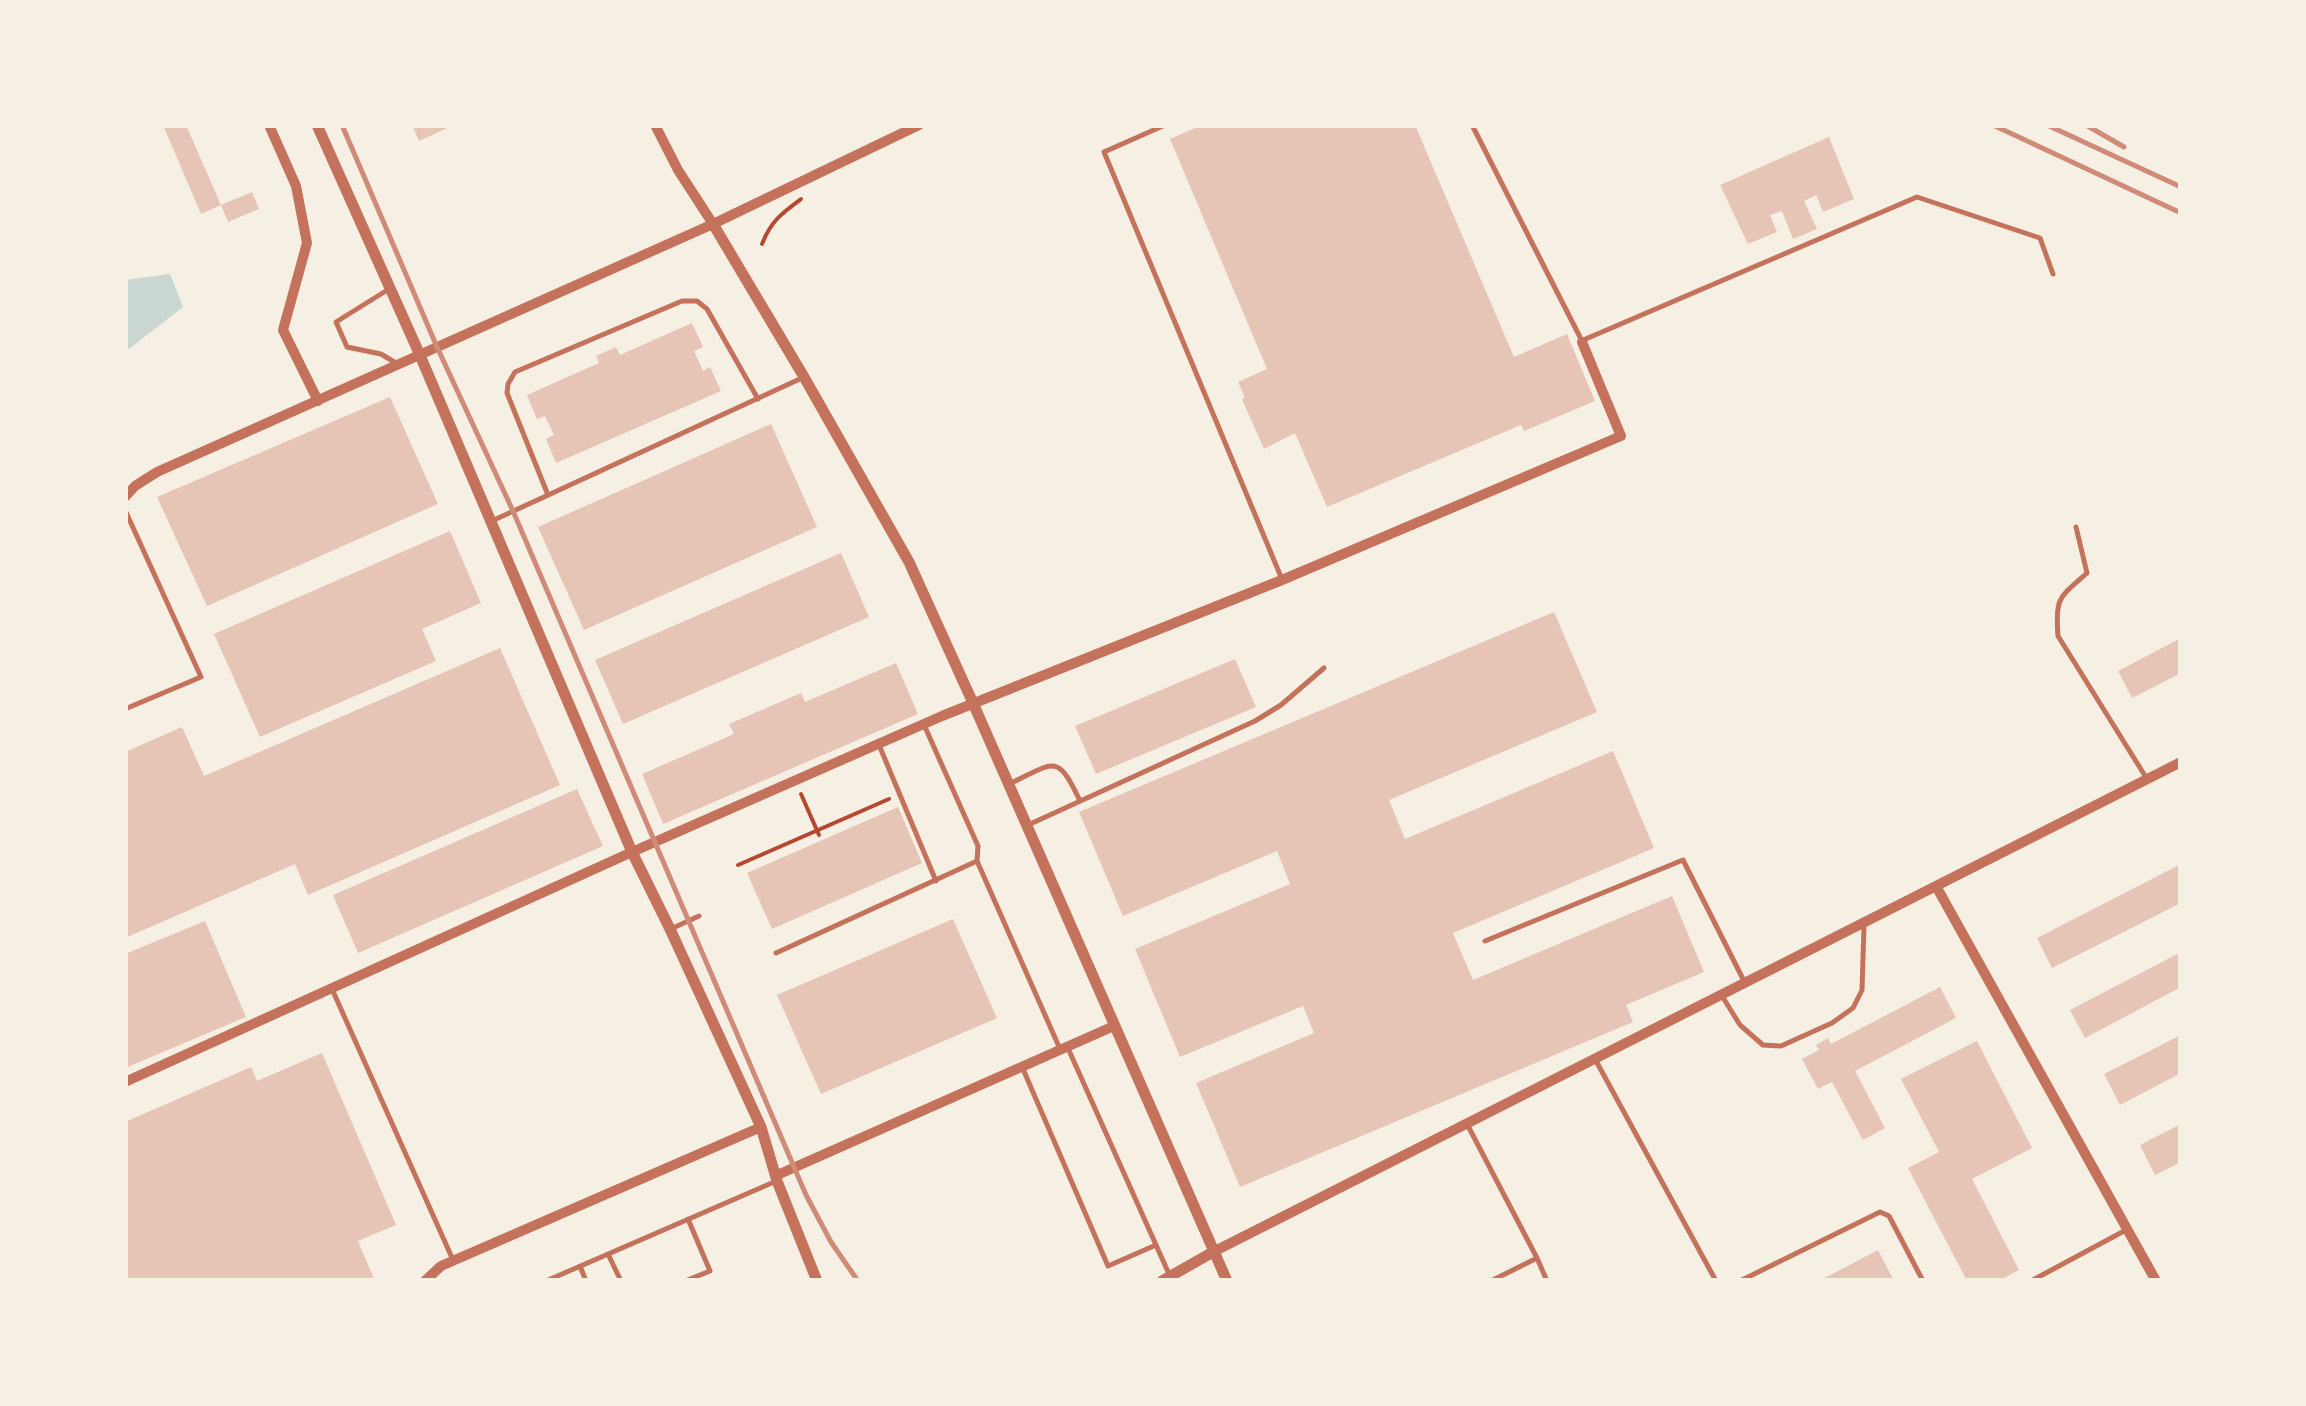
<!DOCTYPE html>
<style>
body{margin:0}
#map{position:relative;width:2306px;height:1406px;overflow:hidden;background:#f6efe4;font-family:Figtree,sans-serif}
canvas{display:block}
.frame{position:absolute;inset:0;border:128px solid #f6efe4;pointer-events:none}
</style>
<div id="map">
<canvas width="2306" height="1406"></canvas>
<div class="frame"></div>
</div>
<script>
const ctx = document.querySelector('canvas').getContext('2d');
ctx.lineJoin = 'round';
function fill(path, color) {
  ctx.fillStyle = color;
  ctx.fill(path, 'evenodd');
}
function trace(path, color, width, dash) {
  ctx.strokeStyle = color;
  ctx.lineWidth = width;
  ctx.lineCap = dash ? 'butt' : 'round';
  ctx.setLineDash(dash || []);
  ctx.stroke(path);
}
fill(new Path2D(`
 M170,274L183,307L125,352V280Z`), '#c9d6d2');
fill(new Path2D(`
 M163,125H186L221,205L201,214Z
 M412,125H454L419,141Z
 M1202,125H1415L1514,357L1567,334L1595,401L1524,431L1521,425L1327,507L1295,433L1264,449L1242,399L1245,398L1238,382L1267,369L1170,139Z
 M1829,137L1854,199L1823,212L1816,195L1804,201L1817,229L1793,239L1782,211L1770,215L1777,232L1748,244L1720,185Z
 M252,192L259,209L228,222L221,205Z
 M692,323L703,347L694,351L703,371L710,367L721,391L556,463L546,439L554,435L545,416L537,419L527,395L599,363L596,356L616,347L620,355Z
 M390,397L438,504L207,606L157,497Z
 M771,424L817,527L584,630L538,527Z
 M450,531L481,603L422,629L436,661L260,737L214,634Z
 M841,553L869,617L623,724L595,660Z
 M1554,612L1597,712L1389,800L1405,839L1613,751L1654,848L1453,933L1473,980L1672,896L1704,972L1626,1005L1633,1022L1240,1187L1196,1083L1314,1033L1303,1006L1180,1057L1135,949L1290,884L1277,851L1123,916L1079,812Z
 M2181,638V673L2132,698L2118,671Z
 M500,648L560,785L308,895L295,864L125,938V752L182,727L204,776Z
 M1235,659L1256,707L1096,774L1075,726Z
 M896,663L918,714L663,824L642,774L734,734L729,724L801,693L805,702Z
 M577,789L603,846L358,953L333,895Z
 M898,807L922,863L772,929L747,873Z
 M2181,864V903L2052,968L2037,938Z
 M953,919L997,1018L821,1094L777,995Z
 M205,921L246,1017L125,1068V954Z
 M2181,952V987L2085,1038L2070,1010Z
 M1940,987L1956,1018L1855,1071L1885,1128L1863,1140L1832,1082L1818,1089L1802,1059L1819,1050L1816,1045L1828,1038L1831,1044Z
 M2181,1035V1073L2120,1105L2104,1074Z
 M1977,1041L2032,1148L1972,1179L2019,1270L1998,1281H1967L1908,1168L1939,1152L1901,1079Z
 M322,1053L396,1225L358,1241L375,1281H125V1122L251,1067L257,1081Z
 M2181,1124V1162L2155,1175L2140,1145Z
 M1878,1250L1894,1281H1819Z`), '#e6c5b7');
trace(new Path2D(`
 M762,244C771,221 782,213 801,199
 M801,794L819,835
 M738,865L889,799`), '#b5482f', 4);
trace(new Path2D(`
 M1165,125L1104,152L1281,577
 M1472,125L1582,341
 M389,289L336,322L347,347L381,354L396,363
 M1581,341L1917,197L2040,238L2053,274
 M548,495L507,393L508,384L515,372L682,301H697L707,309L758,399
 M125,510L201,677L125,709
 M494,520L802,378
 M2076,527L2087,573C2059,598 2055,597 2058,636L2147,779
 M879,745L936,881
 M1011,783C1056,762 1057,753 1080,801
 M1028,825L1255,721L1281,705L1324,668
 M977,861L1060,1049
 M673,928L699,916
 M1485,941L1683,860L1745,983
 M776,953L977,861L978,846L925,727
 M332,989L453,1260
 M1722,996L1740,1025L1763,1045L1781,1046L1832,1023L1853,1008L1862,990L1864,926
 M1067,1046L1169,1274
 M1595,1059L1716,1281
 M1023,1069L1108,1266L1156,1245
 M1467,1124L1537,1258L1491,1281
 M608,1254L621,1281
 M1537,1258L1547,1281
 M580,1266L586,1281
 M546,1281L774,1182
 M685,1281L710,1271L688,1219
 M1740,1281L1880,1212L1889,1216L1923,1281
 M2031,1281L2126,1230`), '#c5725c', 5);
trace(new Path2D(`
 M269,125L296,186L307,243L283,330L318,401
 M655,125L678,170L713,224
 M125,497L135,486L157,472L713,224L919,125
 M1936,886L2156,1281
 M125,1082L632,852L942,716L1282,580L1621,436L1582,342
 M775,1176L1114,1026
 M1213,1252L2181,762
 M425,1281L441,1266L761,1127`), '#c5725c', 10);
trace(new Path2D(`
 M317,125L419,353L632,852L670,929L761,1127L777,1181L817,1281
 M713,224L804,377L909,562L973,703L1227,1281
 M1162,1281L1213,1252`), '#c5725c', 11);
trace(new Path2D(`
 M342,125L437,347L513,511L806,1195L831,1242L858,1281
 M1993,125L2181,213
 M2047,125L2181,187
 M2086,125L2124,147`), '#cf8b77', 5);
</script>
